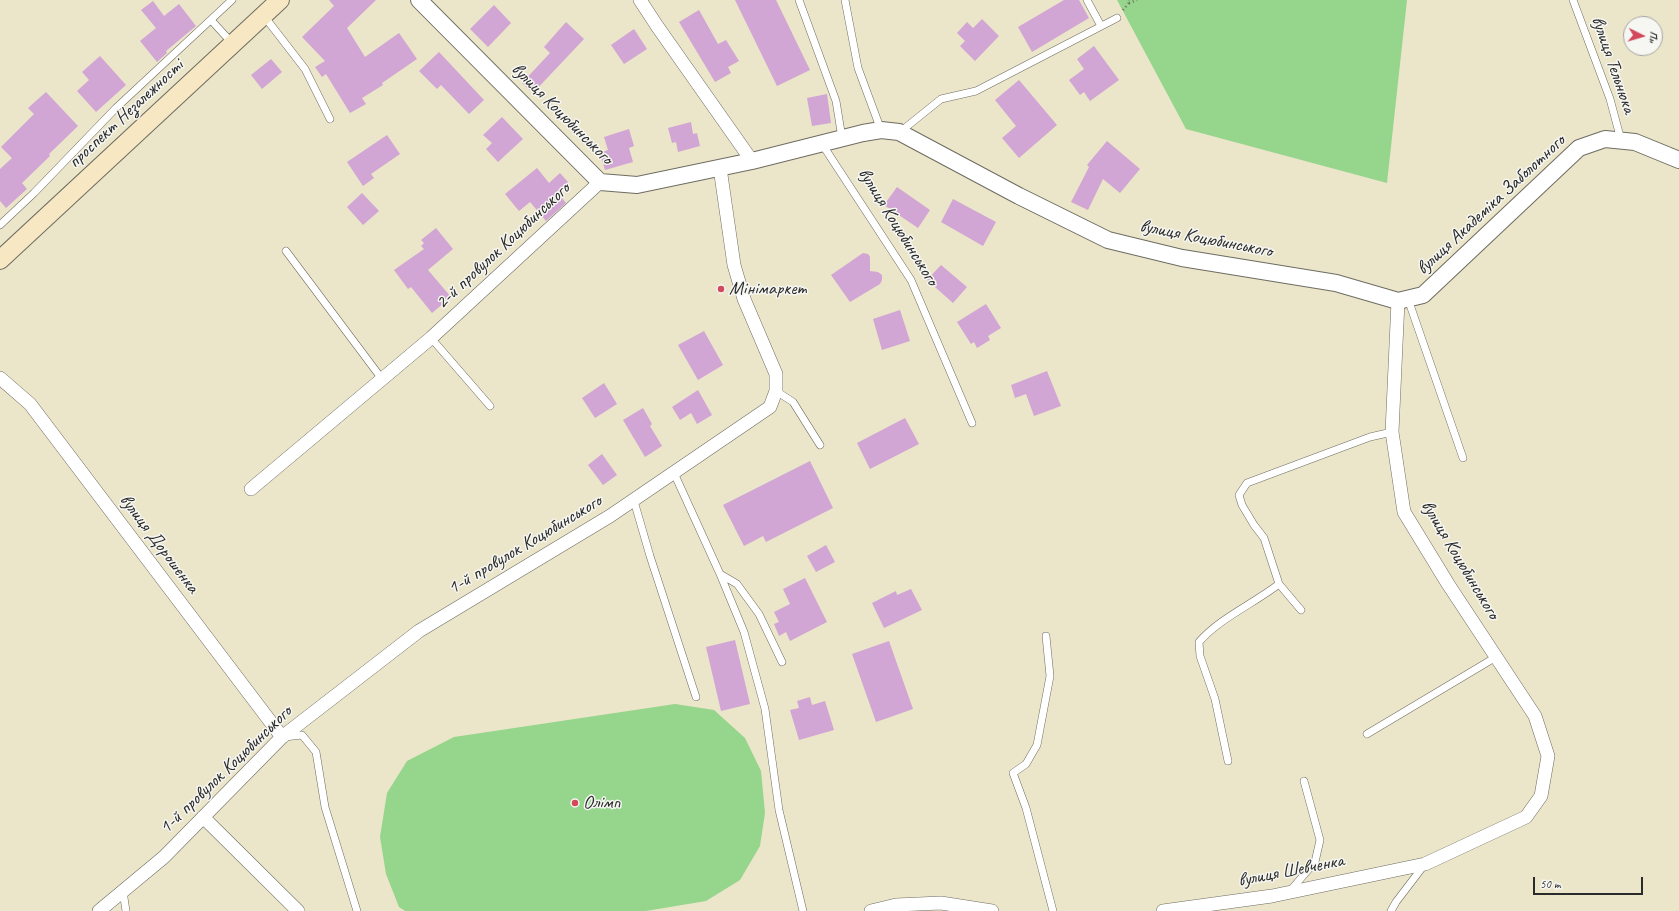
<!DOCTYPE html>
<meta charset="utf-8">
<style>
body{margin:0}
#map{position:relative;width:1679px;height:911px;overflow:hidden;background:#ebe5c9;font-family:Caveat,sans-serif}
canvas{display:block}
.north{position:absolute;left:1623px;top:16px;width:40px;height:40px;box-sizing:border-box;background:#f6f6f2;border:1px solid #a5a5a2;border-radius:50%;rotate:95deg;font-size:11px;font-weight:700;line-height:16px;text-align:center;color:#2b2b2b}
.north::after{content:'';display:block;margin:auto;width:14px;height:18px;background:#d1495b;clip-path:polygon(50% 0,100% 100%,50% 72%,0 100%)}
.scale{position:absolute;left:1533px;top:877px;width:110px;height:18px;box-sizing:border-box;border:2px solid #2b2b2b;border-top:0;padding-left:5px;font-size:12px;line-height:14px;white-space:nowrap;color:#2b2b2b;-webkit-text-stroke:3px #f6f6f2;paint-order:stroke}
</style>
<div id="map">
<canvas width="1679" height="911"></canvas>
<div class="north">Пн</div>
<div class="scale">50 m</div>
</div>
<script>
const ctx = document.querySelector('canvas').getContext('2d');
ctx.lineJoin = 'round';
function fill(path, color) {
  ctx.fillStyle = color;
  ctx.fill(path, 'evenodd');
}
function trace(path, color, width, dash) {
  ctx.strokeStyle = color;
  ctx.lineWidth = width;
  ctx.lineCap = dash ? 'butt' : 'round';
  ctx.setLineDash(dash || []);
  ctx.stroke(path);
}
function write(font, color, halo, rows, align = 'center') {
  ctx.font = font + ' Caveat,sans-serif';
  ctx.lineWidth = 3;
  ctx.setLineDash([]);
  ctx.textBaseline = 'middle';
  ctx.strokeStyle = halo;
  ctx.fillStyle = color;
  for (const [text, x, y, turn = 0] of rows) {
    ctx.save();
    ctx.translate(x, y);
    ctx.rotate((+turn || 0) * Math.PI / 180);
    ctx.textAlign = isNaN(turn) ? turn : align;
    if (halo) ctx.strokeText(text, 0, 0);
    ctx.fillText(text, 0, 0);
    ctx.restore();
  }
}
fill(new Path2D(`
 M1117,0H1407L1387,183L1186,129Z
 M675,704L714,710L745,738L761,771L765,813L760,846L740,880L706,901L646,911H405L399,907L386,874L380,837L387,793L407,761L454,737Z`), '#95d58c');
fill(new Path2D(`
 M329,0H376L347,28L365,57L399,33L417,59L382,83L383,85L362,98L366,104L350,113L326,74L322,77L315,67L325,61L302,37L334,6Z
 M735,0H776L810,70L777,86Z
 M1064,0H1079L1089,18L1032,52L1018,27Z
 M153,1L164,16L179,4L196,26L166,51L167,53L157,62L140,41L156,28L141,10Z
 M494,5L511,23L488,47L470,29Z
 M699,10L718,44L726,40L739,61L728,67L731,73L715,82L679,22Z
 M982,19L999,36L975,61L960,46L965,41L957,33L967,22L973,28Z
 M566,22L584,39L533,93L522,83L550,53L544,47Z
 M634,29L647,49L624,64L611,45Z
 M1094,46L1119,80L1090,101L1084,92L1080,95L1069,80L1084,69L1077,59Z
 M439,52L484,100L469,114L441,85L437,89L419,71Z
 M100,56L126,85L96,112L77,91L89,80L82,72Z
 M271,59L282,72L262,89L251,75Z
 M1019,80L1057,125L1019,158L1002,138L1016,126L995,100Z
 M46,92L78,126L49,154L50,156L22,183L27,189L6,208L0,201V169L12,158L1,147L34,114L28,108Z
 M827,94L831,123L812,126L807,98Z
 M502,117L523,139L498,162L486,149L492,143L483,135Z
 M691,122L693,134L697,133L700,146L678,152L676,142L672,143L668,128Z
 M629,129L634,146L629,148L633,162L605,170L600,153L608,150L604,137Z
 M387,135L400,154L371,174L374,178L363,186L347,162Z
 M1107,141L1140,169L1120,193L1103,179L1088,210L1071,202L1089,167L1087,165Z
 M537,168L549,183L560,173L568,182L557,192L566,203L546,221L530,202L519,211L505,194Z
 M897,187L930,210L918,228L884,205Z
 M362,193L379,211L363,225L347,207Z
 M953,199L996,222L983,246L941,222Z
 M436,228L453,249L428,270L451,297L432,313L411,287L408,289L394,270L424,249L421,246L424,243L421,240Z
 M863,253L868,254L870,257V271L878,272L882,275V280L880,284L850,302L831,275Z
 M941,265L967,287L953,303L927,280Z
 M986,304L1001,328L988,336L990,340L977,348L974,342L971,344L957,322Z
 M900,310L910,341L882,350L873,319Z
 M704,331L723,365L698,380L678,345Z
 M1047,371L1061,406L1034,416L1026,394L1015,398L1011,385Z
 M604,383L617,404L595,418L582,398Z
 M698,390L712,415L697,424L691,413L680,420L672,407Z
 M643,408L652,424L650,426L662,446L645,457L623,420Z
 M905,418L919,444L870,469L857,443Z
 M602,454L617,475L603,485L588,465Z
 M810,461L833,508L766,542L763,536L744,546L723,505Z
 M826,545L835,562L816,572L807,556Z
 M805,578L827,622L790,641L786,632L779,636L774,624L779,622L774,612L790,604L783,589Z
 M911,589L922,610L884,628L872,603L896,591L897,595Z
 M735,640L750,704L721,711L706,647Z
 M889,641L913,709L876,722L852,654Z
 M810,697L812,705L825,701L834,730L799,740L790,710L799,708L797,701Z`), '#d1a5d4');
const service = new Path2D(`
 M799,0L836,101L842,138
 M845,0L858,68L881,130
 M1087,0L1101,26
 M1573,0L1610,99L1621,140
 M264,16L305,69L330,119
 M211,20L232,43
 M900,132L941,99L976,91L1117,18
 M822,144L911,280L972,423
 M0,225L34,193L116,108L232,0
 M286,251L382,379
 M1408,299L1463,458
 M431,338L490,406
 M776,391L793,402L820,445
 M674,473L720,574L744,632L765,709L779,810L803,911
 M634,501L650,556L696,697
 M720,574L737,584L759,614L782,662
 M1301,610L1279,584L1264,538L1254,525L1242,505L1239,495L1247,483L1370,437L1392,432
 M1046,636L1050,676L1037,745L1026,764L1013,773L1026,808L1053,911
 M1367,734L1496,657
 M284,737L302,735L316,752L325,807L357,911
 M1228,761L1215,699L1200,656L1199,642C1220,618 1253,604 1279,584
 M123,891L126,911
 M1290,891L1315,862L1320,840L1304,781
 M1391,911L1396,902L1425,864`);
const minor = new Path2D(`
 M640,0L657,26L752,161
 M0,378L30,404L282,737
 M251,489L431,338L600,182
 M203,817L298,911
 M99,911L164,857L282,737L419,631L610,516L770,407L776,391V374L744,299L734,265L720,168
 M871,911L896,905L941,903L992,911
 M1163,911L1272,896L1425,864L1526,817L1541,796L1548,756L1535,716L1448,584L1404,512L1392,432L1398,301`);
const tertiary = new Path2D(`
 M419,0L600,182L637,185L752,161L863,133L881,130L899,132L1019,196L1108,240L1182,258L1336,283L1398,301L1423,295L1579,148L1605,139L1635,142L1679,160`);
const secondary = new Path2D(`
 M0,260L280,0`);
trace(service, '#6e6c62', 8);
trace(minor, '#6e6c62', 14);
trace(tertiary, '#6e6c62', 18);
trace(secondary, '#6e6c62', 20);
trace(new Path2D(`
 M1129,3L1137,0
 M1123,10L1129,3V0`), '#6e6c62', 2.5, [1, 3]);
trace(service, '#fff', 7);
trace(minor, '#fff', 13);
trace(tertiary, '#fff', 16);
trace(secondary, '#f7e8c3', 18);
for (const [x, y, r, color] of [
 [721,289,4,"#d1495b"],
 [575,803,4,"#d1495b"]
]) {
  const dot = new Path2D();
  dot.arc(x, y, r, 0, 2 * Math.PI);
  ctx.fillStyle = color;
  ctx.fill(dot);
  trace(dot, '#f6f6f2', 1.5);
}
write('19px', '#2b2b2b', '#f6f6f2', [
 ["вулиця Тельнюка",1613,65,71],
 ["проспект Незалежності",126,114,-43],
 ["вулиця Коцюбинського",562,114,45],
 ["вулиця Академіка Заболотного",1491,205,-43],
 ["вулиця Коцюбинського",898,227,58],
 ["вулиця Коцюбинського",1206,239,11],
 ["2-й провулок Коцюбинського",503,246,-43],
 ["вулиця Дорошенка",159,544,53],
 ["1-й провулок Коцюбинського",525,545,-31],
 ["вулиця Коцюбинського",1460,560,59],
 ["1-й провулок Коцюбинського",226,770,-44],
 ["вулиця Шевченка",1291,871,-11]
]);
write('19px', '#2b2b2b', '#f6f6f2', [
 ["Мінімаркет",729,289],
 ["Олімп",583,803]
], 'left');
</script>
